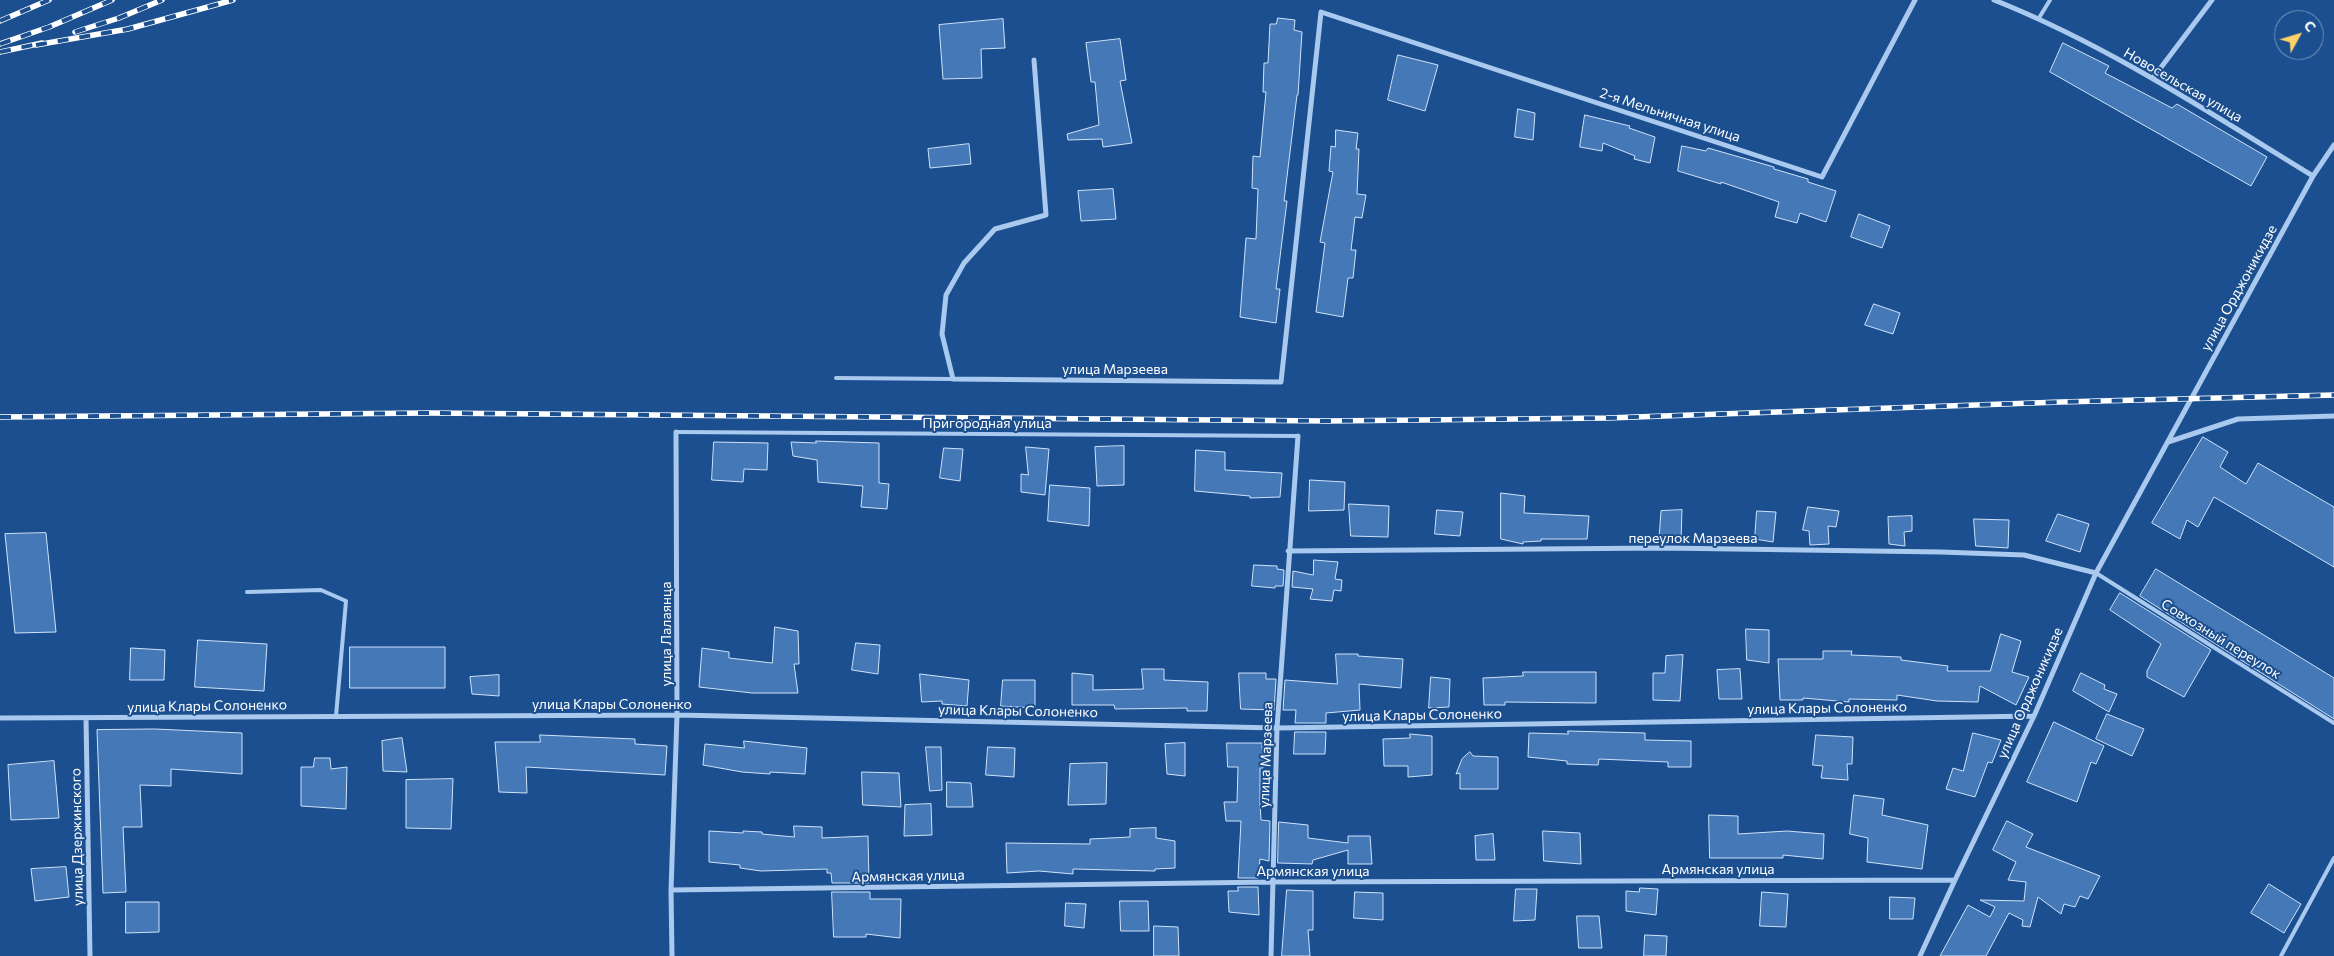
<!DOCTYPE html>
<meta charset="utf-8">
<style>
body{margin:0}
#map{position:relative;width:2334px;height:956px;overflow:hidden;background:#1b4f8f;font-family:Commissioner,sans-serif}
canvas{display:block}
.north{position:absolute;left:2274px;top:10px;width:50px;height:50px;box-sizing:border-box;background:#1b4f8f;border:1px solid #7695bc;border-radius:50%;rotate:51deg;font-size:14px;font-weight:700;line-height:20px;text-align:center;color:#fff}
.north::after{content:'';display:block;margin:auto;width:18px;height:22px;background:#ffd166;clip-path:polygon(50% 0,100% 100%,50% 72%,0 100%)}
</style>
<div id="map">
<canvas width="2334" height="956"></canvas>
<div class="north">С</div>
</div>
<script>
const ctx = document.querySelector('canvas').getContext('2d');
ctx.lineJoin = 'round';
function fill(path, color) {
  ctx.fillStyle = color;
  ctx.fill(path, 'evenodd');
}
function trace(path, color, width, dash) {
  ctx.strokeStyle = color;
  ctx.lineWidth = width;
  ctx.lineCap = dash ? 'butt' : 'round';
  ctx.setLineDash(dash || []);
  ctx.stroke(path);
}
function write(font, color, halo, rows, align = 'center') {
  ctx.font = font + ' Commissioner,sans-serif';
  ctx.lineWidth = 4;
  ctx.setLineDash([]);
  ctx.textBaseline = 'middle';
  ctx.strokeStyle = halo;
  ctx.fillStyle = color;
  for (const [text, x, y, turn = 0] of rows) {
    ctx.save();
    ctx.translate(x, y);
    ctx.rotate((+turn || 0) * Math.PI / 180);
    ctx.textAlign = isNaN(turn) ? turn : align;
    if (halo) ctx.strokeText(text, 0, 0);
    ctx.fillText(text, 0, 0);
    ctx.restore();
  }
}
const building = new Path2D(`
 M1278,18L1295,20L1294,30L1302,32L1298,95H1297L1284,201H1287L1276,289H1280L1276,323L1240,317L1246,238L1256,239L1258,189L1252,188L1253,156L1260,157L1266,92H1263L1264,63H1268L1270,24H1276Z
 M1003,19L1005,48L981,49L982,78L943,79L939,25Z
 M1120,39L1126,80L1120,81L1132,143L1103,147L1102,139L1068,140L1067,134L1099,125L1095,82H1091L1086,43Z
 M2063,43L2109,66L2105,73L2172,108L2177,104L2267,157L2251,186L2050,72Z
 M1398,55L1438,65L1425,111L1388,100Z
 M1518,109L1535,113L1533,140L1515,137Z
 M1585,115L1630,126L1629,128L1655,137L1650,163L1634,159L1635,156L1603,143L1602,151L1580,147Z
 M1336,130L1358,133L1356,149H1359L1357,194L1366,195L1362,218L1355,217L1351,250H1356L1353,278H1348L1343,317L1316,312L1325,243L1320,242L1333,172L1329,171L1331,146L1335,147Z
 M969,144L971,164L930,168L928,149Z
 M1682,146L1706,151L1708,148L1774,167V169L1808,179V182L1836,191L1826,222L1800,213L1797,223L1775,217L1779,202L1721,182V184L1678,171Z
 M1113,189L1116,219L1081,221L1078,191Z
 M1859,214L1890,226L1882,248L1851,237Z
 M1874,304L1900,313L1893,334L1865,325Z
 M2203,437L2228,452L2220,467L2246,484L2258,463L2334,507V567L2214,497L2198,527L2187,520L2180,539L2152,523Z
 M816,441L879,443V483L889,484L887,509L861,507L863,486L818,482L817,460L793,456L791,442L816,443Z
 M714,442L768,443L767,470L744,469L743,482L712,480Z
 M1124,446V485L1097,486L1095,447Z
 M1026,447L1049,449L1045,495L1021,492V474L1028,475Z
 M944,448L963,449L960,481L940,478Z
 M1196,450L1225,452V470L1282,473L1280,497L1250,498V496L1195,491Z
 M1310,480L1345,482L1344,510L1309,511Z
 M1050,485L1090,488L1089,526L1048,521Z
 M1501,493L1525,496L1524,513L1589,516L1587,539H1541V541L1523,542V544L1501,539Z
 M1349,504L1389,506L1388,537L1351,536Z
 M1808,507L1839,511L1836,527L1828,526L1829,544L1810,545L1809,531L1803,530Z
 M1437,510L1463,512L1460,536L1435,534Z
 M1682,510L1681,541L1659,539L1661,511Z
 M1757,511L1776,512L1773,542L1755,539Z
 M2058,514L2089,524L2080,552L2046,541Z
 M1912,516V531L1904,532L1905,546L1889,544L1888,517Z
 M1974,519L2009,520L2008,548L1976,546Z
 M46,533L56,632L15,633L5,534Z
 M1314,560L1338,562L1335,579L1342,580L1341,591L1334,590L1332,601L1310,599L1313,589L1292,587L1293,571L1313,575Z
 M1254,565L1277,566V569L1284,570L1283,586H1275V588L1252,586Z
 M2156,569L2334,678V719L2140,596Z
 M2120,593L2211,650L2184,697L2147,677V671L2161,644L2110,610Z
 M775,627L798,631L799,664H794L798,693H752L699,687L702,648L729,652V658L772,663Z
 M1746,629L1769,630V663L1747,660Z
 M2001,634L2021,641L2012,672L2029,677L2016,705L1980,686L1978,702L1937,701L1897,695V700L1849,699V702L1803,698V700H1780L1778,659H1823V651H1852L1851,655L1901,657V660L1948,666L1947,671H1990Z
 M198,640L267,644L264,691L195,687Z
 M856,643L880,645L878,674L852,670Z
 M350,647H445V688H350Z
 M131,648L165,650L164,680H130Z
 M1336,654H1358V656L1403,659L1401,688L1359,684L1360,710L1326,713V723H1295L1296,710H1283L1285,680L1337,684Z
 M1683,655L1680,701L1653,700V673H1665L1666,656Z
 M1142,669H1164V680L1208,682L1207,711H1187V708L1115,709L1114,705H1072V673L1093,675V690L1143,689Z
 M1740,669L1742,699H1719L1717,670Z
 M1523,672H1596V703L1505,702V705H1484L1483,678L1523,676Z
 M1239,673H1266V679H1276L1274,710L1241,709Z
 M2081,673L2105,685L2104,689L2117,694L2109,712L2073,691Z
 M920,674L969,680L967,706L942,704V701L922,702Z
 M499,675V696L472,694L470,677Z
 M1431,677L1450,679L1449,707L1429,708Z
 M1003,680H1035V708L1001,706Z
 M2107,714L2144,729L2132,756L2096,739Z
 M2054,722L2104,746L2096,764L2091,762L2077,802L2027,782Z
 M155,729L242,733V774L171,769V786L140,785L142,827H123L126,892L103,893L97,730Z
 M1568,731L1645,733V740L1691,741V767H1668V762L1599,759L1598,765L1567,764V761L1528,757L1529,733L1568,734Z
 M1295,732H1326L1325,754H1294Z
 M1973,733L2001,740L1992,763L1988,762L1975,797L1946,789L1953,768L1963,771Z
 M1410,734L1432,736V775L1408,777V766H1384L1383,739L1410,738Z
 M540,735L635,739V744L667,746L665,775L526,767L527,793L499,792L495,742H540Z
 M1816,735L1853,737L1852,764H1847L1848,780L1821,778L1823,766L1813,765Z
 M402,738L407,772L383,771L382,741Z
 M744,741L807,748L805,774L770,772V774L742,772L703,765L705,744L744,748Z
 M1185,743V776L1167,774L1165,744Z
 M1227,743H1262L1263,768H1260V802L1261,820L1270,821L1269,861L1260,859L1258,878H1238L1241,821H1226L1224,802H1237L1238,767H1228Z
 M926,747H941L942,790L930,791Z
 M988,747L1015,748L1014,777L986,775Z
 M1470,752L1473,756L1498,757V789H1460V773L1456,774L1462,759Z
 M315,758H330L331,769L347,767L346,809L301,806V767H313Z
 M54,761L59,818L11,820L8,765Z
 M1107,763L1106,804L1068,805L1070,764Z
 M862,772L899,773L901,807L863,805Z
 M453,779L451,829L406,828V780Z
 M947,782L971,783L973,807H947Z
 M1854,795L1884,799L1882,815L1928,825L1922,869L1867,862L1868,838L1850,834Z
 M931,804L932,835L904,836L905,805Z
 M1709,815L1738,816V834L1787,831L1824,834L1823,859L1783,855V858H1710Z
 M2007,821L2033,834L2026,847L2100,876L2088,899L2080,896L2075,907L2064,904L2061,914L2038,897L2030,927L2022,926L2023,920L2009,913L1986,956H1940L1968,905L1990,917L1995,907L1980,900L2024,901L2026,882L2008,880L2016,862L1993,850Z
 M1279,822L1308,825V838L1348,843V836H1370L1372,864H1348V850L1313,860L1312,864L1278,863Z
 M794,826L822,827V838L868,836L869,883H832L831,873H827V869L761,871L740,868V865L709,862V831L743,833V831L762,832V834L794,837Z
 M1156,828V838L1175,841V868L1155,869V871L1073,869V874L1039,871L1007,873L1006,843L1090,844V839L1130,837V829Z
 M1543,831L1580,833L1581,864L1544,861Z
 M1493,834L1495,860H1476L1475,836Z
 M66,867L69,897L35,901L31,869Z
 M2269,884L2301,904L2284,933L2251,913Z
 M1238,887H1258L1259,915L1229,912L1228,891H1238Z
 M1640,888L1658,889L1656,915L1626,911V891L1639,892Z
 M1516,889H1537L1535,920L1514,921Z
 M1287,890L1313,891V930H1308L1310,956H1282Z
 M832,892H870V899H901L900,938L866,934V937H834Z
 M1355,892L1383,893V920L1354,918Z
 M1762,892L1788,894L1786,927L1760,926Z
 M1890,897L1915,898L1913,919H1890Z
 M1120,901H1148L1149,931H1121Z
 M126,902H159V932L126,933Z
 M1066,903L1086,904L1084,928L1065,926Z
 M1577,916H1599L1602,948H1579Z
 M1154,926L1178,927L1179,956H1154Z
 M1645,935L1667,936L1666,956H1644Z`);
fill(building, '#4478b7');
trace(building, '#cfe3fa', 1);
trace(new Path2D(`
 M2039,18L2050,0
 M836,378L953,379
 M676,432L1298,436
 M2096,573L2334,723
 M247,592L321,590L346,601L336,716
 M2281,956L2334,858`), '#a9c9ee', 4);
trace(new Path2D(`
 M1994,0C2107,45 2210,113 2313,176
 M1034,60L1046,215L995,229L964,263L946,295L942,334L953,379L1281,382L1321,12L1822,177L1915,0
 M2153,78L2212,0
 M2168,442L2238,419L2334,416
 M1288,551L1664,548L1941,552L2024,555L2096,573
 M0,718L677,715L1277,728L2034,716
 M86,718L90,956
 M671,890L1273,882L1955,880
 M672,956L671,890L677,715L676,432
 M1271,956L1277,728L1298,436
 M1920,956L1955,880L2034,716L2096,573L2313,176L2334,145`), '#a9c9ee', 5);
const rail = new Path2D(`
 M0,21L49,0
 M75,32L119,18L162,0
 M0,44L49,27L112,0
 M36,45L128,29L233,0
 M0,52L42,43
 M0,417L429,413L1327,421L1607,418L2061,402L2334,395`);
trace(rail, '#fff', 5.5);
trace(rail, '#1b4f8f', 4, [11]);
write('14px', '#fff', '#1b4f8f', [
 ["Новосельская улица",2183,85,30],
 ["2-я Мельничная улица",1670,115,18],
 ["улица Орджоникидзе",2239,288,-61],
 ["улица Марзеева",1115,369],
 ["Пригородная улица",987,423],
 ["переулок Марзеева",1693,538],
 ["улица Лалаянца",666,634,-90],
 ["Совхозный переулок",2221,639,32],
 ["улица Орджоникидзе",2030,693,-66],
 ["улица Клары Солоненко",612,704],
 ["улица Клары Солоненко",207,706,-1],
 ["улица Клары Солоненко",1827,708,-1],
 ["улица Клары Солоненко",1018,711,1],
 ["улица Клары Солоненко",1422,715,-1],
 ["улица Марзеева",1266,755,-88],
 ["улица Дзержинского",77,837,-91],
 ["Армянская улица",1718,869],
 ["Армянская улица",1313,871],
 ["Армянская улица",908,876,-1]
]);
</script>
